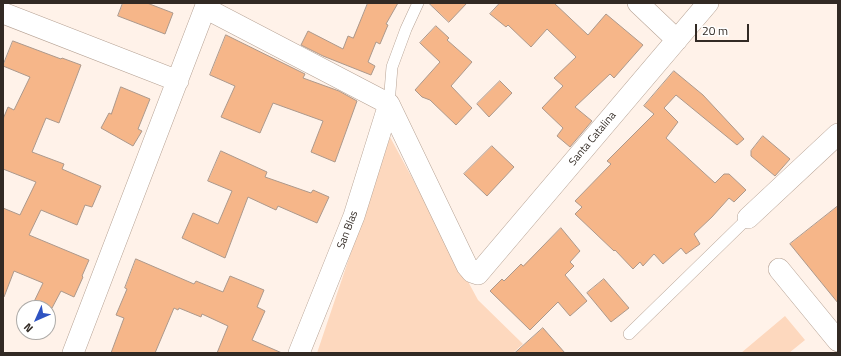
<!DOCTYPE html>
<style>
body{margin:0}
#map{position:relative;width:841px;height:356px;overflow:hidden;background:#fff2e9;font-family:"Titillium Web",sans-serif}
canvas{display:block}
.frame{position:absolute;inset:0;border:4px solid #322a24;pointer-events:none}
.north{position:absolute;left:16px;top:300px;width:40px;height:40px;box-sizing:border-box;background:#fff;border:1px solid #adaaa7;border-radius:50%;rotate:225deg;font-size:11px;font-weight:700;line-height:16px;text-align:center;color:#322a24}
.north::after{content:'';display:block;margin:auto;width:14px;height:18px;background:#2f53c2;clip-path:polygon(50% 0,100% 100%,50% 72%,0 100%)}
.scale{position:absolute;left:695px;top:24px;width:54px;height:18px;box-sizing:border-box;border:2px solid #322a24;border-top:0;padding-left:5px;font-size:12px;line-height:14px;white-space:nowrap;color:#322a24;-webkit-text-stroke:3px #fff;paint-order:stroke}
</style>
<div id="map">
<canvas width="841" height="356"></canvas>
<div class="frame"></div>
<div class="north">N</div>
<div class="scale">20 m</div>
</div>
<script>
const ctx = document.querySelector('canvas').getContext('2d');
ctx.lineJoin = 'round';
function fill(path, color) {
  ctx.fillStyle = color;
  ctx.fill(path, 'evenodd');
}
function trace(path, color, width, dash) {
  ctx.strokeStyle = color;
  ctx.lineWidth = width;
  ctx.lineCap = dash ? 'butt' : 'round';
  ctx.setLineDash(dash || []);
  ctx.stroke(path);
}
function write(font, color, halo, rows, align = 'center') {
  ctx.font = font + ' "Titillium Web",sans-serif';
  ctx.lineWidth = 3.5;
  ctx.setLineDash([]);
  ctx.textBaseline = 'middle';
  ctx.strokeStyle = halo;
  ctx.fillStyle = color;
  for (const [text, x, y, turn = 0] of rows) {
    ctx.save();
    ctx.translate(x, y);
    ctx.rotate((+turn || 0) * Math.PI / 180);
    ctx.textAlign = isNaN(turn) ? turn : align;
    if (halo) ctx.strokeText(text, 0, 0);
    ctx.fillText(text, 0, 0);
    ctx.restore();
  }
}
fill(new Path2D(`
 M390,137L478,300L523,344L513,353H317Z
 M785,316L805,340L789,353H741Z`), '#fdd8be');
const building = new Path2D(`
 M123,3H147L173,13L165,34L118,16Z
 M368,3H398L386,24L388,25L380,44L376,42L368,62L375,66L371,75L323,56L301,45L308,31L343,49L348,36L353,38Z
 M429,3H467L449,22Z
 M500,3H554L588,35L606,14L643,45L614,78L610,74L575,107L592,121L570,147L557,136L563,128L542,108L563,86L554,78L576,57L547,29L531,47L508,25L506,27L490,14Z
 M436,26L449,38L447,40L472,62L451,86L472,108L456,125L430,100L422,97L415,90L440,62L420,43Z
 M226,35L305,74L303,78L339,91L357,101L335,162L311,152L323,121L273,103L260,133L221,117L235,86L210,75Z
 M13,41L61,59L62,58L81,65L59,123L46,118L32,152L64,164L62,169L101,186L92,207L85,205L77,225L41,210L29,235L89,260L82,276L83,277L74,297L61,291L52,308H31L43,283L14,271L4,297H3V208L20,215L36,182L3,169V119L8,107L14,110L30,77L3,66Z
 M674,71L703,95L744,139L737,145L676,95L664,108L678,122L666,138L715,183L724,174H729L746,190L734,202L729,198L712,217L694,234L700,244L686,254L681,248L663,264L654,254L643,266L640,262L633,269L615,250L614,251L575,214L582,207L575,201L611,164L607,161L654,114L644,106Z
 M500,81L512,93L489,117L477,104Z
 M121,87L150,99L138,129L142,131L133,146L101,128L109,113L111,114Z
 M763,136L790,159L775,176L751,156V151Z
 M492,146L514,167L487,196L464,174Z
 M221,151L267,172L265,177L311,193L313,190L329,197L317,223L278,206L276,210L248,197L225,258L182,238L193,213L218,224L232,191L208,181Z
 M838,206V303L790,244Z
 M561,228L580,251L570,262L574,266L565,275L587,301L570,316L558,302L530,330L490,291L502,279L504,281L521,264L523,266Z
 M136,259L194,284L196,281L223,292L230,276L264,290L257,307L265,311L252,340L282,353H217L228,326L202,314L201,317L179,308L178,310L174,308L155,353H111L124,318L116,315L127,289L125,288Z
 M604,279L629,308L611,322L587,293Z
 M543,328L565,353H515Z`);
fill(building, '#f6b689');
trace(building, '#ac988b', 1);
const service = new Path2D(`
 M389,104L392,67L406,29L418,3
 M629,334L748,218`);
const minor = new Path2D(`
 M638,3L677,40
 M205,8L389,104L467,266L472,272L478,274L708,3
 M3,13L178,81
 M748,218L838,134
 M779,269L838,341
 M73,353L207,3
 M299,353L354,216L389,104`);
trace(service, '#b6a294', 12);
trace(minor, '#b6a294', 22);
trace(service, '#fff', 11);
trace(minor, '#fff', 21);
write('11px', '#322a24', '#fff', [
 ["Santa Catalina",593,139,-50],
 ["San Blas",348,230,-69]
]);
</script>
